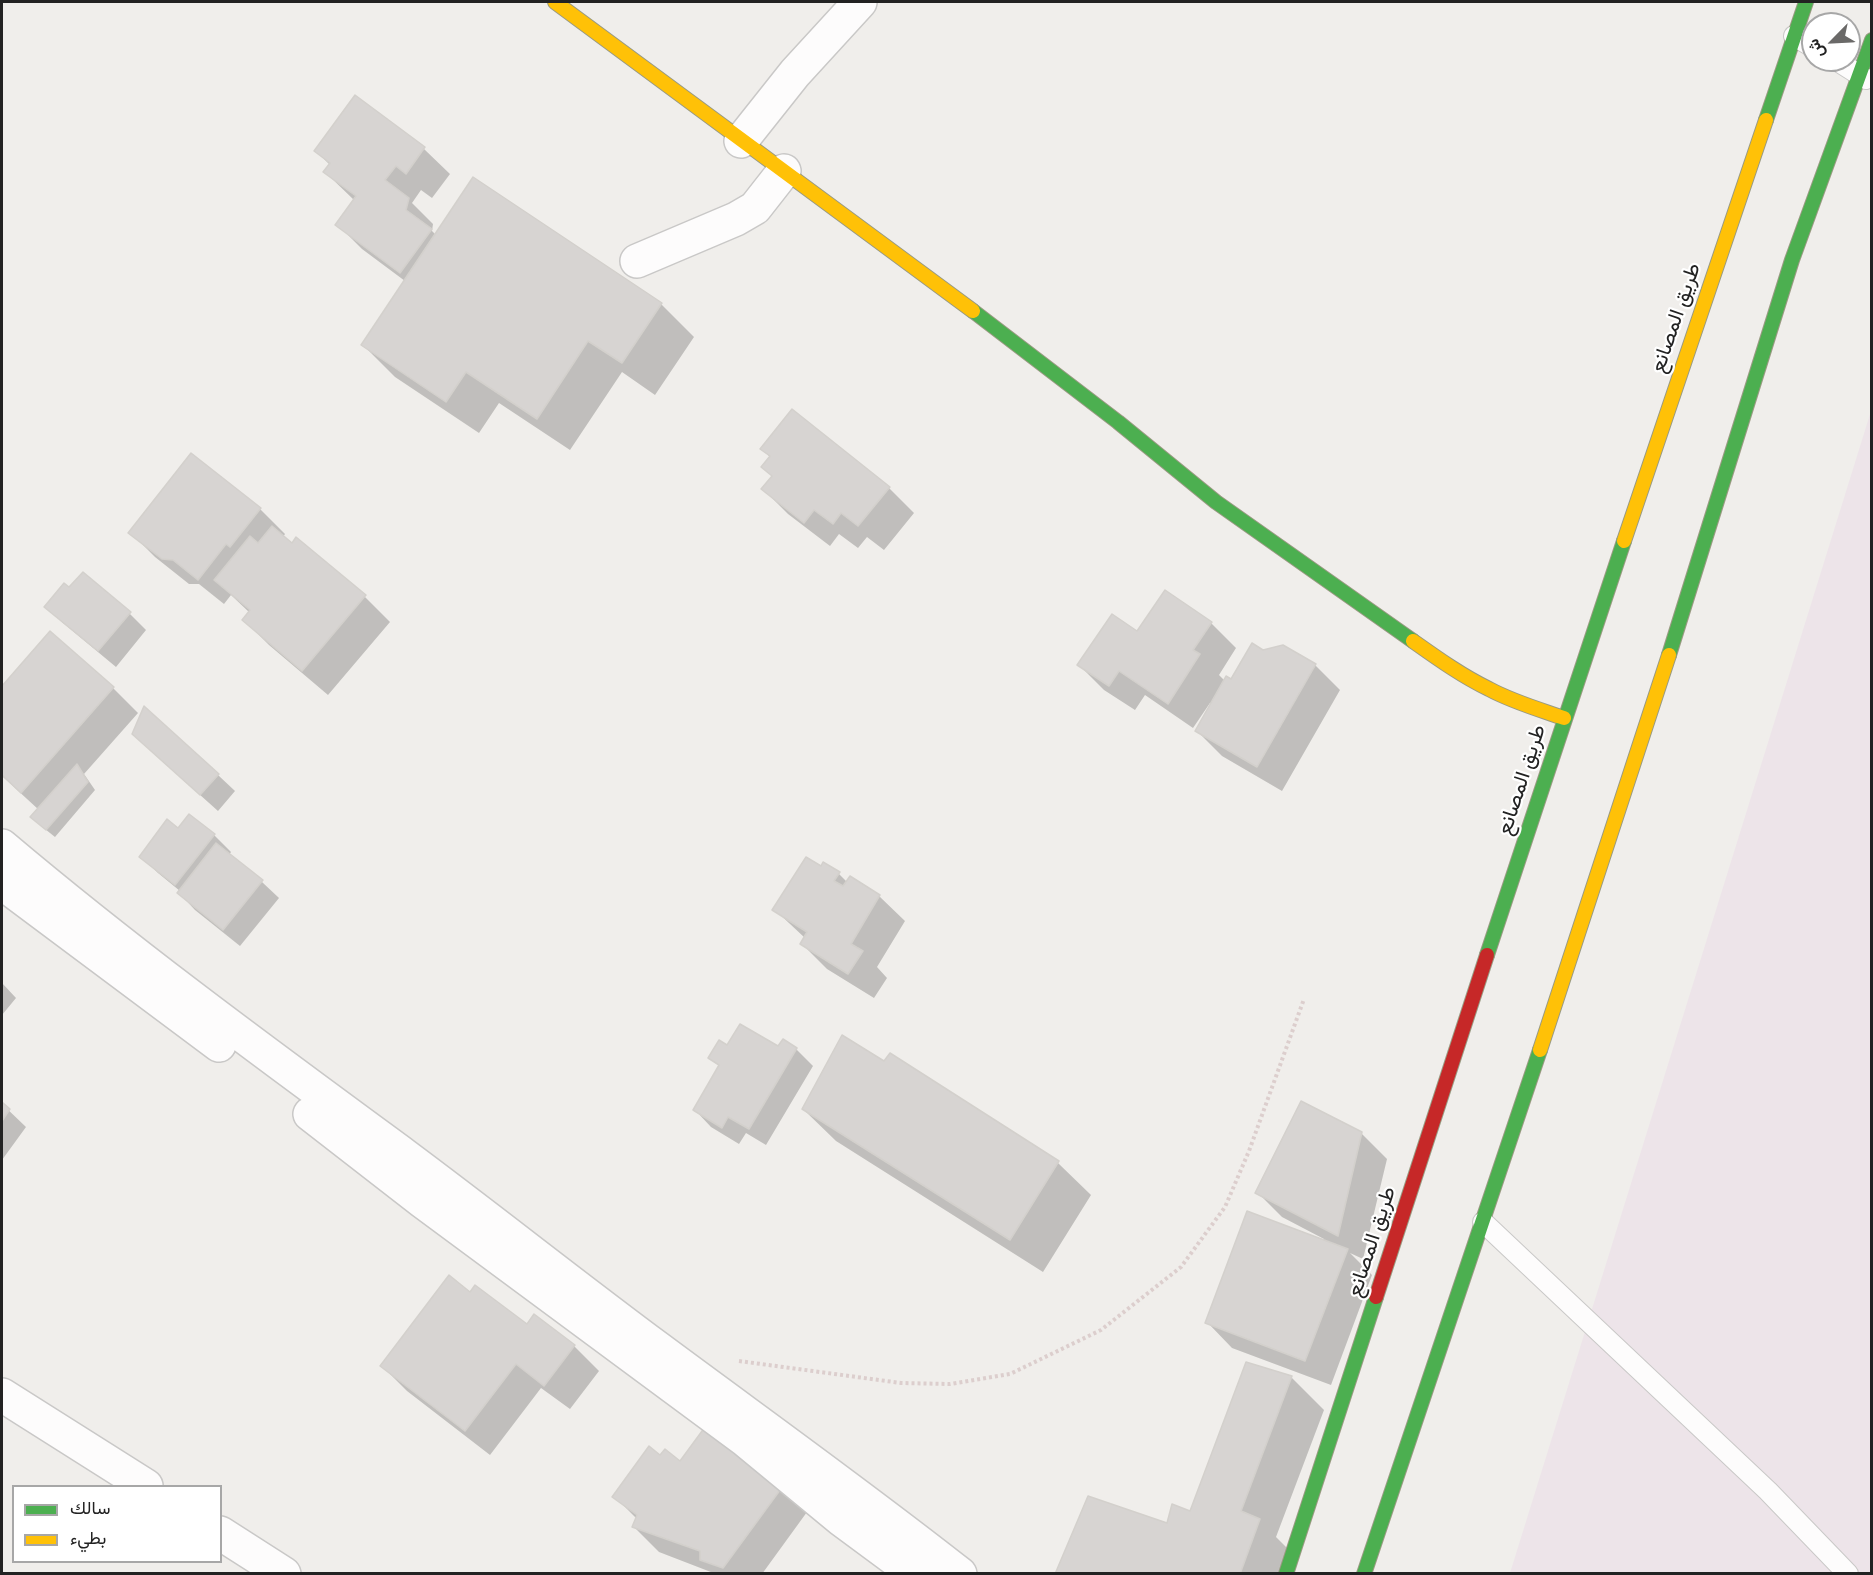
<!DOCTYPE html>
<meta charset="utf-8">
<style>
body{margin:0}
#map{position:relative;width:1873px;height:1575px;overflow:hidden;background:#f0eeeb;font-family:"Fira Sans Condensed",Vazirmatn,sans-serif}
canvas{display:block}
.frame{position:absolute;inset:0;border:3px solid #222;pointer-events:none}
.legend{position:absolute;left:12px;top:1485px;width:210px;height:78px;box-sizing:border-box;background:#fff;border:2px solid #a7a7a7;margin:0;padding:8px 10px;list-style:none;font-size:18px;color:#222}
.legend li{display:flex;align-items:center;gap:12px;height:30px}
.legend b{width:30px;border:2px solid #a7a7a7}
.north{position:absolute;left:1801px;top:12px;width:60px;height:60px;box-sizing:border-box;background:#fff;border:2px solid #a7a7a7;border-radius:50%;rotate:246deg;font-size:16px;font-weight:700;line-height:24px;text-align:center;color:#222}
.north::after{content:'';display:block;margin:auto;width:21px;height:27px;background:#6a6968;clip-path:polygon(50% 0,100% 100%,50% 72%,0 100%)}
</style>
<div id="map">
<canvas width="1873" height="1575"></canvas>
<div class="frame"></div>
<ul class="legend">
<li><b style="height:8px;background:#4caf50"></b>سالك</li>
<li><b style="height:8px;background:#ffc107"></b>بطيء</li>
</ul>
<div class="north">ش</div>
</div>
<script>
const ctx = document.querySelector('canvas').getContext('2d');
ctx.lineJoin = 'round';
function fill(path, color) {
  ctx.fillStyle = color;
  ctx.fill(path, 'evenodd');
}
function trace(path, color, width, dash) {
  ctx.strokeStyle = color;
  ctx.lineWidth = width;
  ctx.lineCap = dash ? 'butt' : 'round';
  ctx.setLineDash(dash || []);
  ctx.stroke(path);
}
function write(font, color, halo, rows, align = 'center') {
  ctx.font = font + ' "Fira Sans Condensed",Vazirmatn,sans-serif';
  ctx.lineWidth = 4.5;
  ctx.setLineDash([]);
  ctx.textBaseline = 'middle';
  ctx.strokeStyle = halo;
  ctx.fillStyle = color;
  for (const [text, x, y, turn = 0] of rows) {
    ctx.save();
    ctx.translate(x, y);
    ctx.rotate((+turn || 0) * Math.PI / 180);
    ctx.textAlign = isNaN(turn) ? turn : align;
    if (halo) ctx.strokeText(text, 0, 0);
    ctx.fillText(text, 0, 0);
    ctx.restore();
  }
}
fill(new Path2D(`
 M1871,411V1573H1510Z`), '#ede4e9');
fill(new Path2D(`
 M355,97L424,149L450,174L432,198L421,190L412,203L433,224L432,231L436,235L661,304L694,337L655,395L622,372L570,450L499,403L479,433L395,377L363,345L405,281L362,249L337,224L354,200L325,172L330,165L316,151Z
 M762,449L889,488L914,513L884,550L867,537L858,548L839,534L830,546L788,514L763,489L773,477L771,458Z
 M260,509L285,534L283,537L365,597L390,622L328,695L269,645L244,620L250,613L231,595L224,604L199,584H189L155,557L130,532Z
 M70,589L129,613L146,630L116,667L63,623L46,607Z
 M1165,592L1211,623L1236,648L1219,675L1225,681H1232L1263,652L1315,665L1340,690L1282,791L1222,756L1197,731L1212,705L1210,703L1193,728L1145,695L1135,710L1104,690L1079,665L1137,633Z
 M50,633L113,688L138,713L84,774L95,790L55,837L40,825L39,810L2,776V688Z
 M151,751L218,775L235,791L218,811Z
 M189,816L214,835L231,852L229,855L262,882L279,898L240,946L195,910L179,893L180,891L158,873L141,857L178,830Z
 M821,868L839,874L847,882L850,878L879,896L905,921L877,967L887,978L874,998L827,969L802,944L805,938L774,909Z
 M2,983L16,998L2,1015Z
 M728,1047L796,1049L813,1066L766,1145L746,1133L739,1144L711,1127L695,1110L720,1067L710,1058Z
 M890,1055L1058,1163L1091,1195L1043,1272L836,1141L803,1109L885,1063Z
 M2,1104L26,1127L2,1160Z
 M1362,1134L1387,1159L1363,1259L1350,1253L1372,1275L1331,1385L1232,1348L1207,1322L1324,1239L1282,1217L1257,1192Z
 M470,1294L527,1326L574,1346L599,1371L570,1409L541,1388L490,1455L407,1391L382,1366Z
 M1291,1377L1324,1410L1276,1537L1292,1553L1284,1574H1056L1168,1525L1191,1513Z
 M661,1457L782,1487L807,1512L762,1574H716L659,1552L634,1527L637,1519L614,1496Z`), '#0003');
const building = new Path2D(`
 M355,95L425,147L406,174L396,166L385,180L409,198L406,210L432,229L400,273L335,225L356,196L323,172L330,163L314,151Z
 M473,177L662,303L622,363L588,341L537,419L466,372L446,402L361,345Z
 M792,409L890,487L858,526L841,513L833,524L814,510L804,523L761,489L772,476L761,467L770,456L760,449Z
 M191,453L261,508L230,547L226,544L198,580L173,560L162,559L128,533Z
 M272,526L292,543L296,537L366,595L302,671L242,620L250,610L214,580L250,536L258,543Z
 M83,572L131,612L98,651L44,607L64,583L69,587Z
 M1165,590L1212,622L1193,650L1200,654L1168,704L1119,671L1109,686L1077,665L1112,614L1137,631Z
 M50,631L114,687L21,793L2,775V686Z
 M1252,643L1263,650L1283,645L1316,664L1257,767L1195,731L1226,676L1231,679Z
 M144,706L219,774L200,795L132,734Z
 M77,764L88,782L46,830L30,817Z
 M189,814L215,834L175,885L139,857L167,819L178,828Z
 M216,843L263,880L223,930L177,893Z
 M806,857L821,866L823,862L840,872L834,881L843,886L850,876L880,895L851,944L863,951L848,974L800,944L807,932L772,910Z
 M740,1024L778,1046L783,1039L797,1048L749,1129L728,1117L722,1128L693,1110L719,1065L708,1058L719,1040L727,1045Z
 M842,1035L884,1061L890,1053L1059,1161L1010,1240L802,1109Z
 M1301,1101L1362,1132L1338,1236L1255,1193Z
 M2,1102L10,1109L2,1121Z
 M1247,1211L1348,1249L1305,1361L1205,1323Z
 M449,1275L470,1292L475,1285L527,1324L534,1314L575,1345L544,1386L516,1364L465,1431L380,1366Z
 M1246,1362L1292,1376L1241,1511L1260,1519L1240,1574H1055L1088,1496L1167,1523L1172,1504L1190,1511Z
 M705,1427L783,1486L723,1568L700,1560V1551L632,1527L637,1515L612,1497L649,1446L660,1455L665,1449L680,1461Z`);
fill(building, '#d7d4d2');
trace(building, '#d3d0cc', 1.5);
const lane = new Path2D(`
 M1794,36L1813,47
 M1836,60L1866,79
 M1483,1222L1768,1491L1848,1574`);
const street = new Path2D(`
 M741,141L795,73L860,2
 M637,261L736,219L755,208L784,171
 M2,846C131,955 268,1055 404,1155C490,1219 574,1286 659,1349C760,1424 861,1496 960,1574
 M2,883L219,1045
 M310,1114L422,1201L745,1440L842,1520L915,1574
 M2,1395L146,1486
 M220,1533L284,1574`);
const fast = new Path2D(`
 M1766,120L1806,2
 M973,311L1118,422L1216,502L1413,641
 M1669,655L1792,260L1872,40
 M1487,955L1624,541
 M1286,1574L1376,1297
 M1364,1574L1540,1050`);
const slow = new Path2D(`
 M555,2C694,106 834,207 973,311
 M1624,541L1766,120
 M1413,641C1437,658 1462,676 1489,689C1513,702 1538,709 1564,718
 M1540,1050L1669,655`);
const jam = new Path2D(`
 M1376,1297L1487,955`);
trace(lane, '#c9c8c7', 22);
trace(street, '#c9c8c7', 36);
trace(fast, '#999a82', 16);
trace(slow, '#999a82', 16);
trace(jam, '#999a82', 16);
trace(new Path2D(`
 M739,1361L901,1383L950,1384L1010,1374L1101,1330L1181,1267L1225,1207L1249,1151L1304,999`), '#dccecd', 4, [3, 3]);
trace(lane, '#fdfcfc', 20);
trace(street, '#fdfcfc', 33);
trace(fast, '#4caf50', 14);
trace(slow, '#ffc107', 14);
trace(jam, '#c62828', 14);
write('21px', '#222', '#fff', [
 ["طريق المصانع",1676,318,-71],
 ["طريق المصانع",1522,780,-72],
 ["طريق المصانع",1372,1242,-72]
]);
</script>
